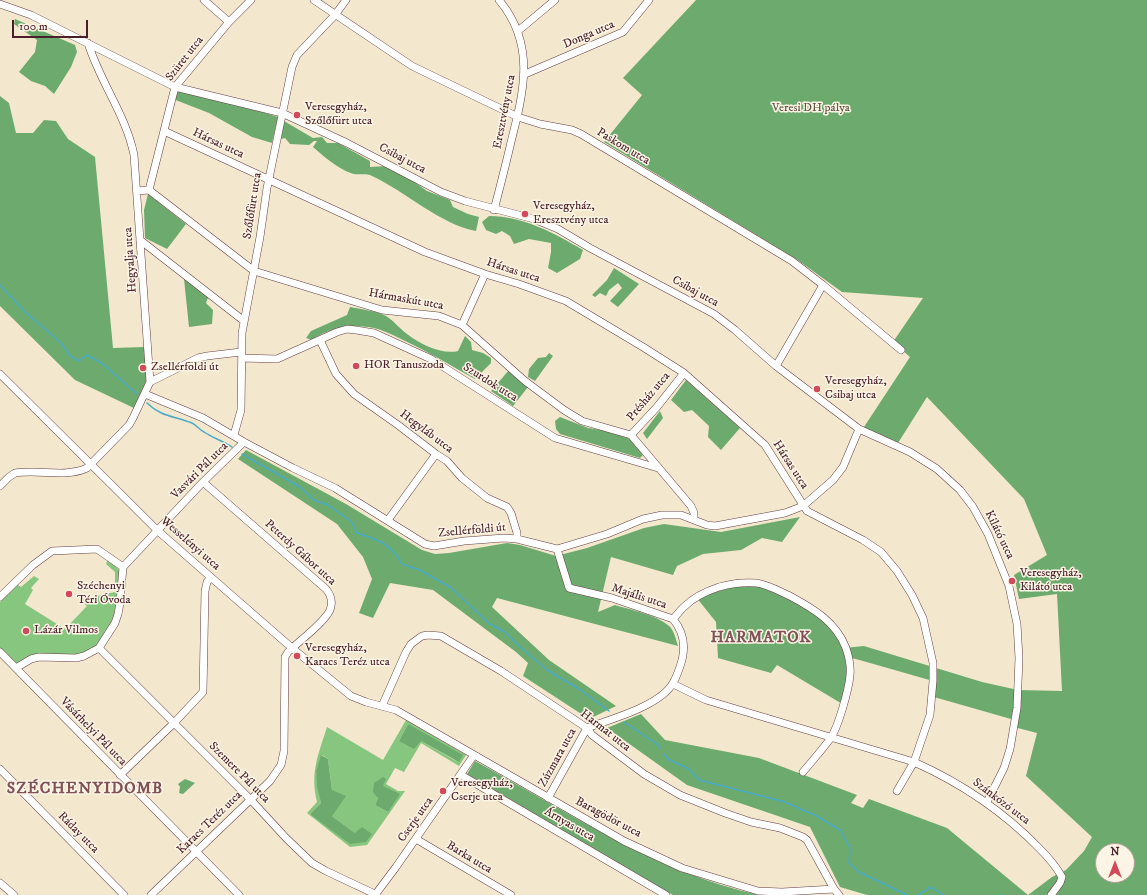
<!DOCTYPE html>
<meta charset="utf-8">
<style>
body{margin:0}
#map{position:relative;width:1147px;height:895px;overflow:hidden;background:#f3e8cd;font-family:"IM FELL DW Pica",serif}
canvas{display:block}
.north{position:absolute;left:1095px;top:843px;width:40px;height:40px;box-sizing:border-box;background:#fcf5e5;border:1px solid #b59f9b;border-radius:50%;rotate:0deg;font-size:11px;font-weight:700;line-height:16px;text-align:center;color:#4a1f2b}
.north::after{content:'';display:block;margin:auto;width:14px;height:18px;background:#d1495b;clip-path:polygon(50% 0,100% 100%,50% 72%,0 100%)}
.scale{position:absolute;left:12px;top:20px;width:76px;height:18px;box-sizing:border-box;border:2px solid #4a1f2b;border-top:0;padding-left:5px;font-size:12px;line-height:14px;white-space:nowrap;color:#4a1f2b;-webkit-text-stroke:3px #fcf5e5;paint-order:stroke}
</style>
<div id="map">
<canvas width="1147" height="895"></canvas>
<div class="north">N</div>
<div class="scale">100 m</div>
</div>
<script>
const ctx = document.querySelector('canvas').getContext('2d');
ctx.lineJoin = 'round';
function fill(path, color) {
  ctx.fillStyle = color;
  ctx.fill(path, 'evenodd');
}
function trace(path, color, width, dash) {
  ctx.strokeStyle = color;
  ctx.lineWidth = width;
  ctx.lineCap = dash ? 'butt' : 'round';
  ctx.setLineDash(dash || []);
  ctx.stroke(path);
}
function write(font, color, halo, rows, align = 'center') {
  ctx.font = font + ' "IM FELL DW Pica",serif';
  ctx.lineWidth = 3;
  ctx.setLineDash([]);
  ctx.textBaseline = 'middle';
  ctx.strokeStyle = halo;
  ctx.fillStyle = color;
  for (const [text, x, y, turn = 0] of rows) {
    ctx.save();
    ctx.translate(x, y);
    ctx.rotate((+turn || 0) * Math.PI / 180);
    ctx.textAlign = isNaN(turn) ? turn : align;
    if (halo) ctx.strokeText(text, 0, 0);
    ctx.fillText(text, 0, 0);
    ctx.restore();
  }
}
fill(new Path2D(`
 M108,559L120,571L118,577V601L113,622L105,631L96,648L84,653L19,664H15L0,650V602L18,585L21,587L34,576L39,579L31,588L33,590L25,604L65,629L87,606L79,600L115,592V572L106,564Z
 M406,720L466,755L459,766L421,743L404,772L395,768L386,784L398,791H405L367,845L350,847L307,813L317,802C310,772 318,756 327,727L383,760ZM408,724L458,762L421,741H399ZM322,755L328,759L332,790V816L355,833L310,814L321,803L316,771ZM383,778V786L388,812L375,805L378,798Z`), '#86c67e');
fill(new Path2D(`
 M696,0H1147V895H867L840,887L810,827L687,785L607,728L641,714L665,740L759,758L857,795L851,803L863,808L869,799L947,828L1028,895L1052,877L1066,870L1084,851L1092,837L1026,776L1037,733L1014,727L1017,693L1011,719L934,697L933,681L856,659L849,658L844,705L777,665L771,673L718,658L716,622L696,597L726,586H765L826,619L844,648L864,646L982,682L1018,690L1062,691L1057,594L1019,599L1014,575L1047,555L1024,499L927,397L898,443L864,427L910,357L893,342L923,298L842,292L799,261L604,142L642,95L623,78ZM1103,851H1127V875H1103Z
 M15,19L75,45L77,52L71,67L54,94L45,86L31,81L19,72L35,52L37,40L14,24Z
 M177,90L240,105L278,117L272,143L252,137L209,113L173,99Z
 M0,96L9,103L16,133H33L44,120L56,121L68,139L95,157L113,348L145,347L148,380L136,409L75,380L0,306Z
 M284,121L313,138L322,137L327,143H338L370,161V167L387,166L403,174L427,191L450,200L453,207L468,214L479,217L476,231C441,225 405,191 372,176C367,173 360,175 354,174C341,171 323,156 313,147L317,141H314L309,145L290,144L285,138L281,139Z
 M148,194L186,224L167,249L145,238L144,210Z
 M489,216C523,216 554,233 583,250L580,259L557,273L548,268L551,252V243L529,239L514,244L510,236L502,231L496,234L486,230L482,222Z
 M614,268L639,284L618,307L610,301L622,288L618,283L609,290L606,296L600,293L595,297L592,295L607,280Z
 M184,279L209,295L206,303L213,310L212,324L189,327Z
 M350,307C360,309 377,311 386,316C394,321 399,328 407,334C420,344 442,355 458,351L465,336L471,342L472,350L483,353L491,358V363L475,379C450,365 425,350 399,338C391,334 382,330 374,328C353,324 330,327 312,340L306,338L311,331L347,315Z
 M549,353L553,356L535,381L528,377L529,369L538,358L546,357Z
 M509,370L528,387L513,406L491,391Z
 M686,380L740,428L721,450L708,437L709,426L692,410L684,412L671,400Z
 M660,411L663,418L647,439L643,433Z
 M560,417L588,428L614,432L630,439L643,455L640,458L560,434L556,429L555,421Z
 M246,450L346,504L422,550L435,554L449,553L507,543L520,545L556,556L587,548L644,528L664,524L721,532L800,517L782,542L762,538L741,550L703,554L677,566L673,575L611,557L598,612L615,605C631,610 657,615 669,626C674,630 676,640 678,646L497,598L492,607L549,660L616,706L589,719L523,676L528,663L516,652L433,590L390,583L373,618L359,613L372,579L363,557L337,524L238,459Z
 M408,724L463,755L459,762L421,741L414,749L399,741Z
 M321,755L328,759L332,790L346,796L332,816L355,833L362,827L372,834L366,842L350,844L310,814L321,803L317,786L316,771Z
 M475,761C567,811 655,872 759,895H673L467,774Z
 M383,777L386,779L383,786L400,794L388,812L375,805L378,798L373,792L374,783Z
 M185,779L195,783L183,794L179,793L180,787L178,784Z`), '#6cab6d');
trace(new Path2D(`
 M0,285L24,311L61,343L70,356L79,361L87,355L103,364L137,394
 M147,403C161,417 175,416 192,423C196,425 200,430 204,432C213,438 223,441 232,447
 M242,454L300,487L314,500L328,505L351,521L357,533C377,539 391,544 402,564L420,570L450,587L490,624L505,632L519,646L547,670L579,689L609,711
 M624,722L657,744L660,748
 M664,754L668,759L689,769L699,780L785,802L817,816L840,830L850,848L849,863L859,872L907,895
 M918,895L931,887L943,895
 M1001,895H1002`), '#4aa9c9', 1.5);
const minor = new Path2D(`
 M204,0L229,22
 M314,0L412,66L518,117L540,124L572,130L581,134L792,261L823,285L901,350
 M0,4L31,15L175,87L282,113L347,143L441,192L465,201L534,219L558,229L590,248L714,314L735,330L776,366L859,429L910,452L937,469L960,490L973,507L988,534L1009,586L1017,624L1019,658L1017,708L1010,749L1004,768L987,802
 M518,31L555,0
 M525,74L623,32L649,0
 M164,131L425,252L485,274L519,284L566,301L643,347L684,373L765,445L807,511L863,540L881,552L897,571L912,595L923,618L933,663V681L930,715L914,762L897,791
 M149,190L175,87L229,22L251,0
 M137,191L149,190L254,271L382,310L439,316L462,325L525,381L564,410L582,421L631,435L691,506L694,513V520
 M494,210C500,187 506,164 511,142C524,91 536,44 499,0
 M140,240L244,321
 M462,325L485,274
 M320,340L336,374L354,394L398,425L436,454L447,461L462,478L487,498L507,507L511,513L517,533V539
 M242,358L277,359L337,332L347,329L356,330L374,333L431,359L555,438L658,468
 M776,366L823,285
 M0,374L158,531L292,648L351,696L366,702L396,710L624,841L682,868L758,891L782,892L834,889L839,895
 M150,382L198,358L207,356L241,352
 M145,394L203,418L244,442L293,468L335,488L425,544L434,546L464,541L504,538L517,539L557,549L607,534L643,519L662,515H681L707,525L715,526L785,513L803,506L833,480L843,467L859,429
 M234,435L241,410L242,333L260,237L267,188L292,67L297,55L335,15L346,0
 M631,435L657,407L684,373
 M0,486L9,477L15,473C39,469 65,478 87,468L129,425L133,418L150,382L134,155C126,115 100,82 88,43
 M388,520L436,454
 M557,549L569,588L612,598L673,619C683,631 686,644 682,660C680,667 677,676 673,683C660,706 611,719 587,728
 M123,567L203,482L244,442
 M0,597L33,565L52,551L97,549L123,567
 M673,619C677,615 680,610 685,606C694,597 707,591 719,587C730,584 744,582 756,583C767,584 779,591 790,596C814,609 836,622 846,648C849,657 851,666 850,675C849,689 838,728 830,739C822,750 812,761 803,772
 M99,648L251,800L286,838L312,863L326,871L377,895
 M0,652L239,895
 M16,668L31,659L39,657L76,658L84,656L99,648L115,623L118,614L120,603L123,567
 M673,684L706,700L914,762C961,783 1003,811 1039,848C1048,857 1056,866 1062,877L1060,883L1051,895
 M382,706L406,652L411,644L422,636L428,635L441,636L501,671L587,728L592,735L644,774L680,795L725,813L751,822L780,828L803,837L807,840L834,889
 M0,769L124,895
 M120,775L174,723L203,692L205,591L207,582L211,577
 M461,775L666,895
 M548,798L587,728
 M416,839L511,895
 M0,883L14,895
 M151,895L270,781L281,765L284,751L285,657L288,652C298,642 325,622 330,610C333,602 331,595 326,589L203,482
 M375,895L396,867L474,755`);
trace(minor, '#633d43', 8);
trace(minor, '#fff', 7);
for (const [x, y, r, color] of [
 [297,115,4,"#d1495b"],
 [525,214,4,"#d1495b"],
 [356,366,4,"#d1495b"],
 [143,368,4,"#d1495b"],
 [817,389,4,"#d1495b"],
 [1012,581,4,"#d1495b"],
 [69,594,4,"#d1495b"],
 [26,631,4,"#d1495b"],
 [297,656,4,"#d1495b"],
 [443,791,4,"#d1495b"]
]) {
  const dot = new Path2D();
  dot.arc(x, y, r, 0, 2 * Math.PI);
  ctx.fillStyle = color;
  ctx.fill(dot);
  trace(dot, '#fcf5e5', 1.5);
}
write('12px', '#4a1f2b', '#fcf5e5', [
 ["Donga utca",589,35,-23],
 ["Szüret utca",185,59,-52],
 ["Eresztvény utca",505,112,-79],
 ["Hársas utca",218,144,25],
 ["Paskom utca",623,147,31],
 ["Csibaj utca",402,159,28],
 ["Szőlőfürt utca",253,206,-81],
 ["Hegyalja utca",131,260,-94],
 ["Hársas utca",513,271,18],
 ["Csibaj utca",695,292,29],
 ["Hármaskút utca",406,300,10],
 ["Szurdok utca",490,383,32],
 ["Présház utca",649,397,-50],
 ["Hegyláb utca",426,432,37],
 ["Hársas utca",790,465,57],
 ["Vasvári Pál utca",200,471,-45],
 ["Zsellérföldi út",472,531,-5],
 ["Kilátó utca",999,535,64],
 ["Wesselényi utca",190,544,41],
 ["Peterdy Gábor utca",300,553,42],
 ["Majális utca",639,597,18],
 ["Harmat utca",605,731,38],
 ["Vásárhelyi Pál utca",93,732,46],
 ["Zúzmara utca",558,758,-61],
 ["Szemere Pál utca",239,773,45],
 ["Szánkózó utca",1001,802,37],
 ["Baragödör utca",608,818,28],
 ["Cserje utca",416,820,-55],
 ["Karacs Teréz utca",210,823,-44],
 ["Árnyas utca",569,825,30],
 ["Ráday utca",78,833,45],
 ["Barka utca",469,858,31]
]);
write('12px', '#4a1f2b', '#fcf5e5', [
 ["Veresegyház,",305,108],
 ["Szőlőfürt utca",305,122],
 ["Veresegyház,",533,207],
 ["Eresztvény utca",533,221],
 ["HOR Tanuszoda",364,366],
 ["Zsellérföldi út",151,368],
 ["Veresegyház,",825,382],
 ["Csibaj utca",825,396],
 ["Veresegyház,",1020,574],
 ["Kilátó utca",1020,588],
 ["Széchenyi",77,587],
 ["Téri Óvoda",77,601],
 ["Lázár Vilmos",34,631],
 ["Veresegyház,",305,649],
 ["Karacs Teréz utca",305,663],
 ["Veresegyház,",451,784],
 ["Cserje utca",451,798]
], 'left');
write('12px', '#5c5144', '#fcf5e5', [
 ["Veresi DH pálya",811,109]
]);
ctx.letterSpacing = '1px';
write('bold 16px', '#805157', '#fcf5e5', [
 ["HARMATOK",761,639],
 ["SZÉCHENYIDOMB",85,790]
]);
ctx.letterSpacing = '0px';
</script>
